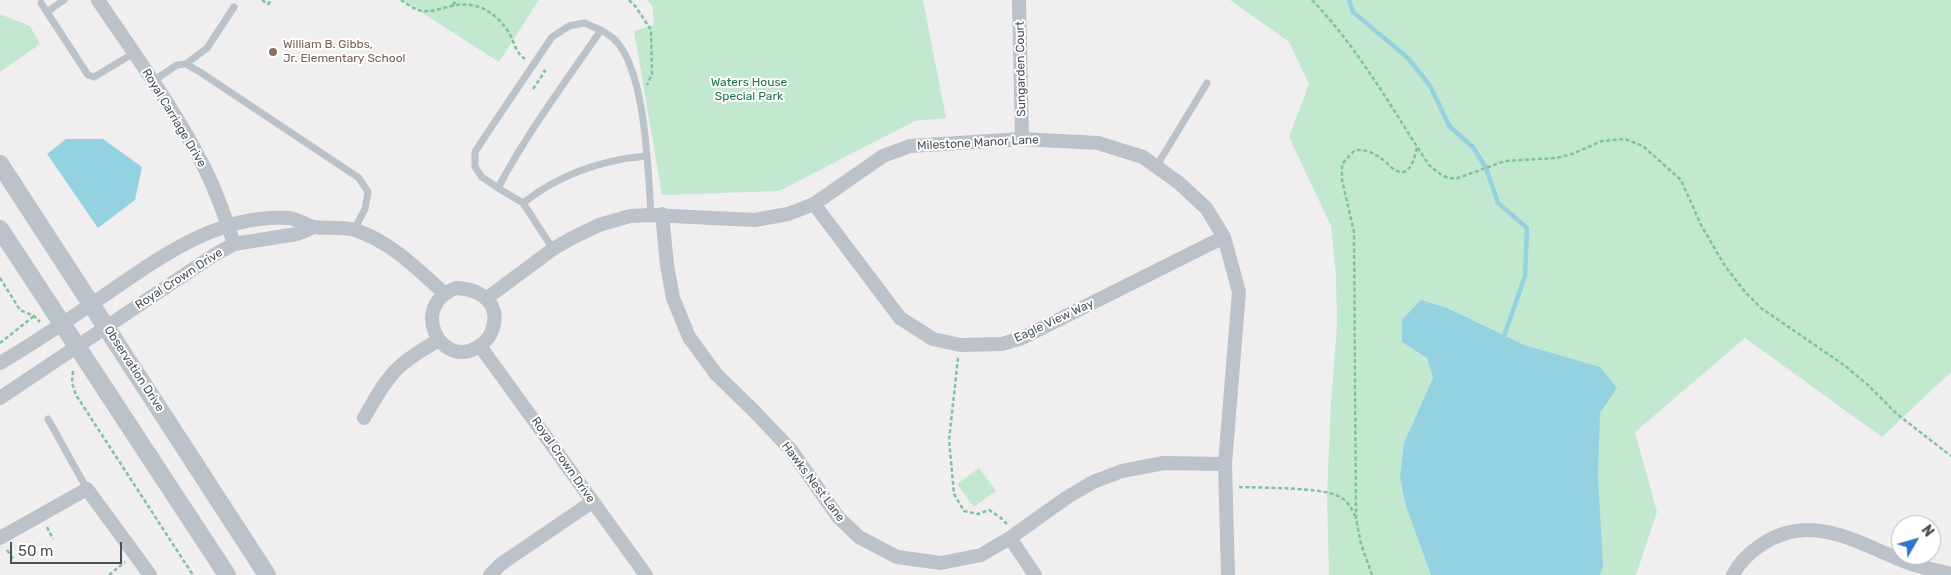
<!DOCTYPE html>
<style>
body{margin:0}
#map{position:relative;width:1951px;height:575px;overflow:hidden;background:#f0eeee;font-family:Rubik,sans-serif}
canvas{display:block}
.north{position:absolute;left:1891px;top:515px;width:50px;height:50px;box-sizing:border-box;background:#fff;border:1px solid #b6b9bd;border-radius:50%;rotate:52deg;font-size:14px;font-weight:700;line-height:20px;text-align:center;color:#495159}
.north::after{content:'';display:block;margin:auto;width:18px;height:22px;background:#2f74ca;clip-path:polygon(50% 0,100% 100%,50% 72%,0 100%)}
.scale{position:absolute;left:10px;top:542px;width:112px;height:22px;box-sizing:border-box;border:2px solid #495159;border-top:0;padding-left:6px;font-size:15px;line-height:18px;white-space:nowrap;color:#495159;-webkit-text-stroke:4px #fff;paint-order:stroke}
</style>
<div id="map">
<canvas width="1951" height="575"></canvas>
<div class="north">N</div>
<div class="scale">50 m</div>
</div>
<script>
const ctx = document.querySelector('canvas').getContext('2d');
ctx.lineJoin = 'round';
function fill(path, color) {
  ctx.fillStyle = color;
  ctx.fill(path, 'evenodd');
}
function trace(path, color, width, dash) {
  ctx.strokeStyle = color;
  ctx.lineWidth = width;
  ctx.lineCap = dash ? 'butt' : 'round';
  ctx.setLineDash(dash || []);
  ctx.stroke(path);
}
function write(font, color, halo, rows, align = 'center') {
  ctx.font = font + ' Rubik,sans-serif';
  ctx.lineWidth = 4;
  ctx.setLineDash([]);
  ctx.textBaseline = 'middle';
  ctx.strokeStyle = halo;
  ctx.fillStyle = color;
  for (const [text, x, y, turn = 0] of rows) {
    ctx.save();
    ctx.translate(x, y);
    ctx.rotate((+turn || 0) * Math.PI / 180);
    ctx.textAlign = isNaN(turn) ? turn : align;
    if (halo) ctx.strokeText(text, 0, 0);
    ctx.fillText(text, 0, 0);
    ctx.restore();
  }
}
fill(new Path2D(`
 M402,0H539L499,62Z
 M647,0H923L946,118L915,121L779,191L662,195L634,31L654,25L652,5Z
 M1230,0H1951V372L1882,437L1745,338L1635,432L1657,512L1636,575H1329L1327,495L1331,402L1337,326L1336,275L1331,226L1289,137L1309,84L1289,42Z
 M0,14L30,26L40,44L0,72Z
 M979,468L996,491L974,507L957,484Z`), '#c2e9d0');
fill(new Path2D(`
 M66,139H103L142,167L135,200L98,228L47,154Z
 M1421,300L1447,308L1524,345L1600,367L1617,388L1600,413L1598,477L1603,566L1600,575H1431L1406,506L1400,478L1404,443L1433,378L1427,358L1402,342V320Z`), '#94d2e1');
trace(new Path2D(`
 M1349,0L1353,12L1408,58L1430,86L1450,127L1473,147L1486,168L1498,203L1527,228L1525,276L1503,339`), '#94d2e1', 4.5);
trace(new Path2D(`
 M262,0L268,4L272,0
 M401,0C407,4 415,10 422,11C439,13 454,0 476,6C490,10 502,21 509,33C515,43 515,52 525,59
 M629,0L636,7L651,30L652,74L647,85
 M1312,0C1359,49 1392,109 1429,165C1439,173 1445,180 1458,178L1505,161L1556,158L1572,154L1602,141L1625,139L1643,146L1681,180L1701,225L1725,266L1745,292L1761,308L1844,365L1868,385L1897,414L1951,456
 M453,5L456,0
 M533,89L545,71L542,70
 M0,278L20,310L34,316L40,322
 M0,343L34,316
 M958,358L949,440L954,494L964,511L978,514L989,510L1001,518L1007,524
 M73,371L72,383L76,395L193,575
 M1239,487C1262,488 1320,487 1338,496C1347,500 1351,507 1355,516
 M47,527L53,539
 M7,550L13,559
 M109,575L125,562
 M1372,575L1361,544L1356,519L1354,232L1342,180V164L1355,150C1369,149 1377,155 1387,163C1390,166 1394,170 1397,171C1411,177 1415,156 1417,147`), '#7ec3a0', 2.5, [4, 2.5]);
trace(new Path2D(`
 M41,3L88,75L94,77L134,53
 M47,12L64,0
 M186,64L207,48L234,7
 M153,81L177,65L186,64L200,72L359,178L368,192L365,209L354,230
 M1156,167L1207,83
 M498,188L482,177L475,167V152L488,132L552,37L569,26L584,23L601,30
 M523,203C560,174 600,160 647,156
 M553,249L523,203L498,188C527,133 566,81 601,30C606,33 611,36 614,39C646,69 648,172 651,215
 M48,419L87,489`), '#bbc2c9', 7);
trace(new Path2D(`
 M98,0C135,55 175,109 205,169C217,193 226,219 234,244
 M1019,0L1022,139
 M814,204L900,318L933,339L960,345L1002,344L1022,338L1224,237
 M662,214L667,265L673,298L689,337L716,374L754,411L791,450L838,517L859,537L897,557L941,563L981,555L1010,538L1066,498L1093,482L1122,471L1164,463L1225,464
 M456,288C482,289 503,305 491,333C488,340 480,346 474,349C440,366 409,306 456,288Z
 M487,298L553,249L572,238L599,225L630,216L651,215L755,220L788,214L814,204L883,156L910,146L1022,139L1098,143L1143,157L1179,183L1206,208L1224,237L1239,292L1225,464L1228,575
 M480,346L646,575
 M0,363C35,343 68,320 102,297C158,259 217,213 289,218C298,219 305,225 314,227C327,229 342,226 355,230C390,241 417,269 444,293
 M0,398L214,255L234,244L297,234L314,227
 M364,418C374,401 383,383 397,369C409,357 425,348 439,340
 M0,538L87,489L150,575
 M1010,538L1035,575
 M490,575L501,564L592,502
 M1733,575C1739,562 1749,553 1761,545C1811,511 1858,543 1906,562C1921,568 1936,570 1951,574`), '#bbc2c9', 14);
trace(new Path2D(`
 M0,164L267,575
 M0,229L227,575`), '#bbc2c9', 18);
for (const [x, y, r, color] of [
 [273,52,5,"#8d6e63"]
]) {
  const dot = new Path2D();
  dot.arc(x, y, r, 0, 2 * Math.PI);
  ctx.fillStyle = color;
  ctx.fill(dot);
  trace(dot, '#fff', 2);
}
write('12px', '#785e54', '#fff', [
 ["William B. Gibbs,",283,45],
 ["Jr. Elementary School",283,59]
], 'left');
write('12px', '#495159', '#fff', [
 ["Sungarden Court",1021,69,-91],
 ["Royal Carriage Drive",174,118,59],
 ["Milestone Manor Lane",978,143,-3],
 ["Royal Crown Drive",179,279,-33],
 ["Eagle View Way",1054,321,-25],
 ["Observation Drive",134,369,57],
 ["Royal Crown Drive",563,460,55],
 ["Hawks Nest Lane",813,482,53]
]);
write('12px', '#227249', '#fff', [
 ["Waters House",749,83],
 ["Special Park",749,97]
]);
</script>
